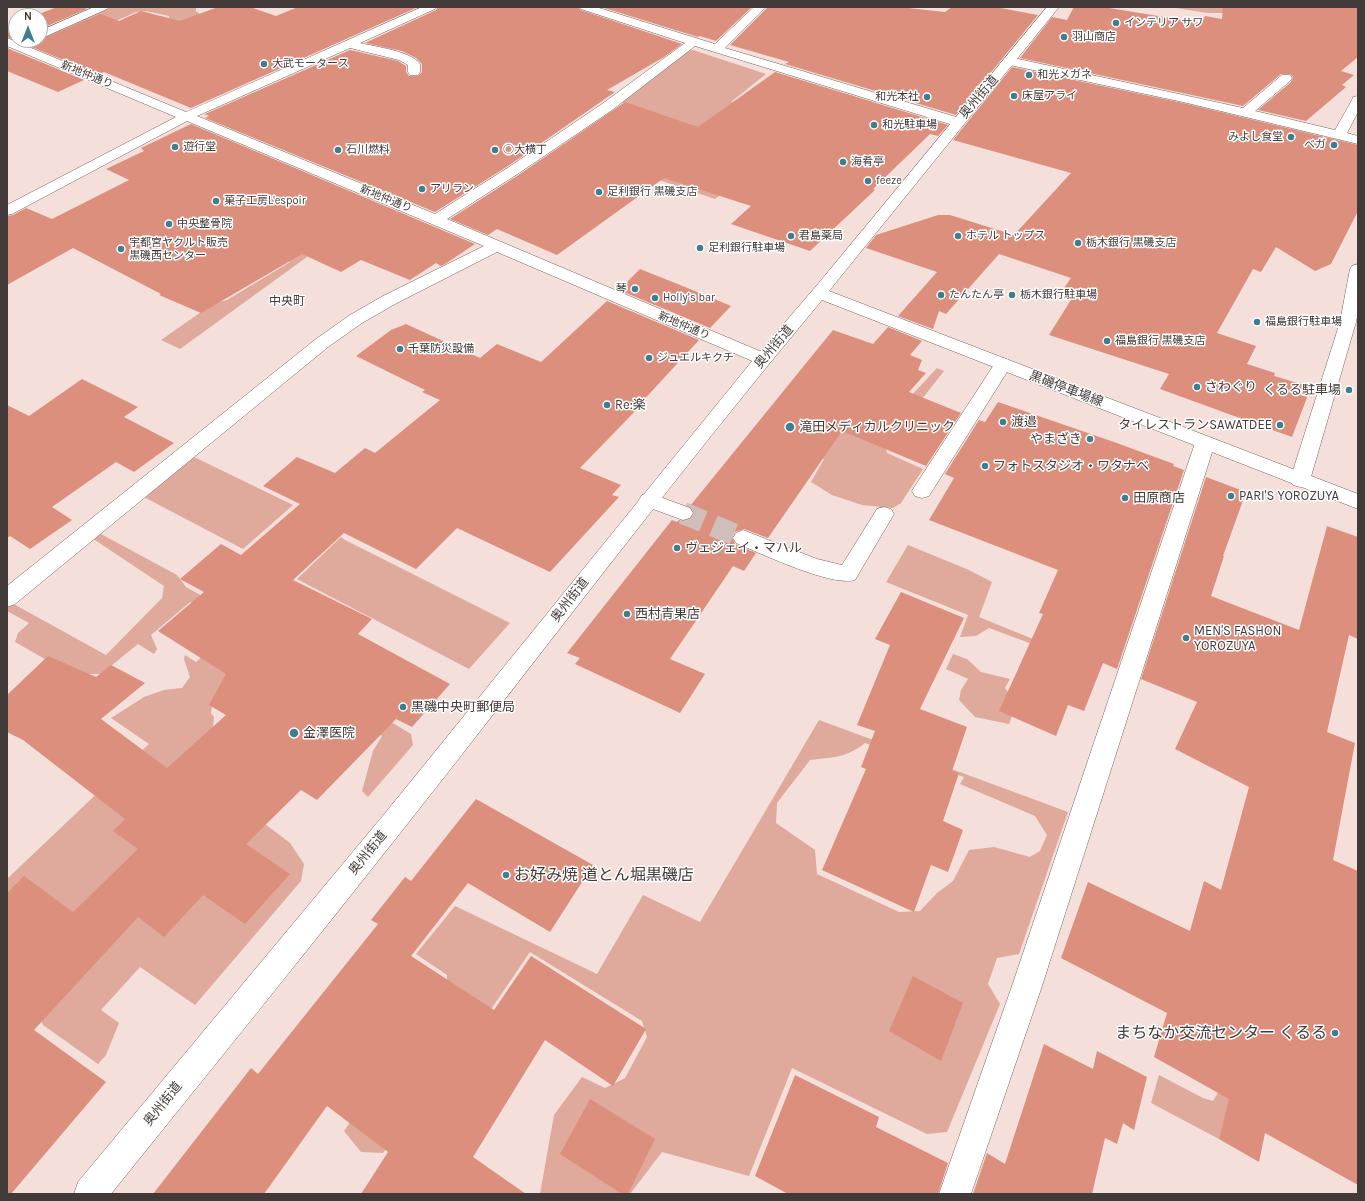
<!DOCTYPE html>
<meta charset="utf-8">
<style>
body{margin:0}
#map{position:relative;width:1365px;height:1201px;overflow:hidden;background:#f4dfda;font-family:Karla,sans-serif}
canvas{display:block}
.frame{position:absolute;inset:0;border:8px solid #423a38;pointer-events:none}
.north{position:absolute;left:8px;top:8px;width:40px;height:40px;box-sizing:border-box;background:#fff;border:1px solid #b3b0af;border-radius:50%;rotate:0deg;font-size:11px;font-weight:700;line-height:16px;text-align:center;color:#423a38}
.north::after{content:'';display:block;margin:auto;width:14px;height:18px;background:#3d7f91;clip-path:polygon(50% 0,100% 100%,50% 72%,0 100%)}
</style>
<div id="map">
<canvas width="1365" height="1201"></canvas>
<div class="frame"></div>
<div class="north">N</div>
</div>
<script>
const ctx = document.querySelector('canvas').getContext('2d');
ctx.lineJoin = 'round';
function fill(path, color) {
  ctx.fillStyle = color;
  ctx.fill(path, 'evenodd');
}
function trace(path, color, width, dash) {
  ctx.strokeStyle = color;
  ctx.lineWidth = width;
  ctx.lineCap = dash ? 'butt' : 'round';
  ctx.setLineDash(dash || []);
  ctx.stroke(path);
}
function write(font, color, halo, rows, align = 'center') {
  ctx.font = font + ' Karla,"Noto Sans JP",sans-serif';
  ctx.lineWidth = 3;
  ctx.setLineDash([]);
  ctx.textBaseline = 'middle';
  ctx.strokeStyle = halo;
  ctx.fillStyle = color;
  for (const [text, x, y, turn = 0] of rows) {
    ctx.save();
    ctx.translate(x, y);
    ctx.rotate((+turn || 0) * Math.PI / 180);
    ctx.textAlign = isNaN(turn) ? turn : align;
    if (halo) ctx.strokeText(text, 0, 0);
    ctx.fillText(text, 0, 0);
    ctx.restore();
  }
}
fill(new Path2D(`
 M110,7H196V11L202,16L241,31L169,20V16L146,11L136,12L98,29L40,40V38Z
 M1170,7H1314L1248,13H1207Z
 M693,50L766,74L731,102L799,122L748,173L715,199L659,180L650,111L621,102L686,51Z
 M329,241L180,349L161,340L214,303L227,300L290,262L274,253Z
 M937,368L944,371L885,446L887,453L923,469L901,503L893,508L862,505L832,495L811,482L824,459L813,452L855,397L898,410Z
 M192,456L293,505L243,549L140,495Z
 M99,533L177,575L186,587L252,624L334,688L411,734L413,745L368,797L362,791L373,751L382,736L265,662L213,700L211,713L214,717L212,734L231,798L290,843L304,864L301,881L195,1005L140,967L101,1010L119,1023L106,1055L98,1064L43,1025L29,994L7,974V879L149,744L111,718L144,697L164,690L182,688L190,677L184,659L185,655L196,662L233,629L190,602L151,635L157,649L154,654L138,644L101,674H79L64,670L15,642L18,633L29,623L7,611V604L10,602L106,655L162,598L164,586L92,538Z
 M341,537L345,540L510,623L469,669L297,579Z
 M908,545L969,570L992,582L979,617L1033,639L1032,644L989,628L976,636L960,637L968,615L886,582Z
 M953,654L967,659L981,672L1010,679L1005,688L1008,692L1019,697L1009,724L975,717L959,700L961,690L968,679L946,669Z
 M819,720L1068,812L1019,954L997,958L988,984L1000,1004L947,1132L927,1134L792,1068L749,1176L662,1152L630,1194H540L554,1115L582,1077L605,1088L625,1078L647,1037L642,1021L530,952L485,1018L465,1032L383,1153L361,1152L344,1131L447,985V975L416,954L455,906L597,974L643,895L700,922ZM865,743L964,777L960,784L1035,816L1047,835L1040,851L1030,857L994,847L969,850L953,881L937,893L920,911L899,912L817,874L815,850L776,823L777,803L810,760C834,757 846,758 865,743Z
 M1238,1071L1219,1139L1151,1103L1159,1075L1203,1098L1213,1101L1219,1091Z`), '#dfa99c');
fill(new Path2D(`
 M57,7H83L87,9L40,29V16H34Z
 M218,7H250L276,16L298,7H418L191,108L104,72L98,74L7,37V27L16,23V40H40L100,14L119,21L141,11L180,21Z
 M438,7H578L581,10L682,44L664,57L607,90L615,92L508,166L435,212L205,118L209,116L205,114L350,50L398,61L406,66V72L409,76H418L422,72V64L416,58L402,51L365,43L436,10Z
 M601,7H752L716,41L700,36L698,37Z
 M768,7H899L945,12L952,7H995L1038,15L956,115L785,64L789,62L730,45Z
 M1074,7H1103L1201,23L1205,16L1222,19L1223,7H1358V57L1341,71L1354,75L1342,85L1346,87L1306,121L1258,110L1291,82L1293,77L1290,74H1281L1243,106L1020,58L1052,17L1067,20Z
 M7,48L84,80L58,92L7,71Z
 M1012,67L1183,103L1358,145V211L1331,264L1315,271L1276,247L1261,272L1253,269L1217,333L1256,346L1247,364L1275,373L1274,376L1311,387L1292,437L1160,389L1169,374L1049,335L1074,295L1062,291L1071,278L999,254L946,314L939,311L933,329L898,316L937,272L866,248L876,235L938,215H950L1014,235L1071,173L953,140Z
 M775,72L948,125L938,136L930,134L873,189L875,190L810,251L731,224L751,206L664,178L557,255L497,229L488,235L450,219L520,174L625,102L698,127Z
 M191,124L475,244L445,264L441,266L436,263L410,280L361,260L341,272L302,254L201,313L159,295L161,294L73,248L7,285V216L13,215L26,208L52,219L129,180L106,169L144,151L141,148Z
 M640,269L690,289L731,306L710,328L619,290Z
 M607,301L699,340L640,404L641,405L580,468L621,485L612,495L619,497L550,572L457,528L416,569L344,533L293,580L372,619L358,634L450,684L412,727L396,719L317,800L301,790L246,844L290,874L245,924L203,895L164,937L138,917L34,1030L106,1082L11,1194H7V893L24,876L73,912L138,849L113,831L125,819L23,740L7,732V695L48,656L96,677L111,665L145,683L101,719L167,768L226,715L209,705L226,674L158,631L204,592L180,579L221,544L241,555L300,504L263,486L297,457L335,473L365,448L375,453L440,400L422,392L425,390L356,356L391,330L406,324L480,358L497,344L541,362Z
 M888,327L922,341L910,355L922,360L918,370L926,373L909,392L961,413L926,466L842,431L768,538L744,529L735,532L732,537L735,544L756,553L744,571L733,566L670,659L705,674L680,713L575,664L580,658L567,653L672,520L677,522L679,520L683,521L691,519L694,512L690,506L833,330L873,344Z
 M82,379L138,407L124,417L174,443L134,472L116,462L52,507L72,520L30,549L10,536L7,538V405L29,416Z
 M998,402L1114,442L1174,464L1173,466L1184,470L1117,669L1103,663L1084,711L1068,705L1056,736L999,711L1043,614L1039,613L1058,570L929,520L954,478L945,474L979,420L985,422Z
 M1206,477L1246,492L1223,556H1224L1211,596L1299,630L1327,526L1358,537V639L1349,635L1327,732L1355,743L1333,860L1358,871V1185L1265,1133L1259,1162L1219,1139L1229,1099L1154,1057L1167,1013L1061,958L1088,882L1190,931L1204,881L1221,890L1249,787L1175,749L1197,702L1141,679Z
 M901,592L964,618L920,709L967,727L952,771L959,773L943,821L963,830L948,872L931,865L914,912L822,870L866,769L861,767L875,731L857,725L890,645L875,639Z
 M476,799L593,865L550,932L468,883L411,956L494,1010L531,956L646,1029L613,1086L545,1040L473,1157L526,1194H361L388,1152L327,1106L264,1194H153L251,1068L258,1074L378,924L371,920L405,877L411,881Z
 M913,976L963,1003L941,1061L889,1031Z
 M1044,1044L1093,1069L1097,1051L1147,1077L1134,1130L1123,1123L1117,1144L1105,1138L1092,1194H973L987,1153L1005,1164Z
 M795,1075L879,1117L876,1127L948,1163L938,1194H788L755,1176Z
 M590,1099L655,1139L628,1194H622L560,1154Z`), '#dd8f7d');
trace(new Path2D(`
 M683,513L743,538`), '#d0beba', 22, [22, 11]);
const minor = new Path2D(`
 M94,7H109L107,9L40,39V31Z
 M422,7H437L435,9L360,43C376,47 411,51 420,64V72L418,75H410L408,72V65L399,60L350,48L197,116L435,214L509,167L602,104L685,43L581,9L579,7H596L715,44L754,7H766L725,48L963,119L965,122L963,125H953L695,46L612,110L519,173L447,219L769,355L772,359L769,363L763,364L757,363L497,252L395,304L362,323L328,347L15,604L7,607V586L316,339L350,315L383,296L484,246L187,121L12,214L7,215V205L176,117L7,46V38L186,112Z
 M1009,57L1243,108L1282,75H1290L1292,78L1290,81L1255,111L1335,130L1352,100L1353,97L1358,96V112L1347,133L1358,136V144L1183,102L1005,64L1003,61L1005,58Z
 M1358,264V313L1356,322L1310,480L1307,485L1300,487L1293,485L1290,480L1340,322L1350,269L1352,266Z
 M1003,358L1009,360L1012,364L929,496L922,498L915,496L912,491L915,486L997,360Z
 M1205,437L1212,438L1215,443L1042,986L971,1194H939L1012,986L1195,443L1198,438Z
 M649,493L690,508L693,513L690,518L683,520L642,505L639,500L642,495Z
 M884,507L891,509L894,514L855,580C831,587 760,553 736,543L733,538L736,533L743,530L817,559L842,565L877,509Z`);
const major = new Path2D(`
 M1047,7H1059L829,291L1358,494V509L822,300C678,472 544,651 405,827C308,950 209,1072 111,1194H74L78,1182L386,812L757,355L818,284Z`);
trace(minor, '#75635e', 1);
trace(major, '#75635e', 1);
fill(minor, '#fff');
fill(major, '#fff');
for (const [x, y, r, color] of [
 [1116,23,4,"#3d7f91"],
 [1064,37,4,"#3d7f91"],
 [264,64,4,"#3d7f91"],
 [1029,75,4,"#3d7f91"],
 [1014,96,4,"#3d7f91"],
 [927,97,4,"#3d7f91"],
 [874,125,4,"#3d7f91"],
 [1291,137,4,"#3d7f91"],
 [1334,145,4,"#3d7f91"],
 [175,147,4,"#3d7f91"],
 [338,150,4,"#3d7f91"],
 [495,150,4,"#3d7f91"],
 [843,162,4,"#3d7f91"],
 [868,181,4,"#3d7f91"],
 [422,189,4,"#3d7f91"],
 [599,192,4,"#3d7f91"],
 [216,201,4,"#3d7f91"],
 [169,224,4,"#3d7f91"],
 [791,236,4,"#3d7f91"],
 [958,236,4,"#3d7f91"],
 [1078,243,4,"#3d7f91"],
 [700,248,4,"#3d7f91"],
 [121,249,4,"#3d7f91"],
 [635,289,4,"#3d7f91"],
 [941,295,4,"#3d7f91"],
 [1012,295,4,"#3d7f91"],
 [655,298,4,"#3d7f91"],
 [1257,322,4,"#3d7f91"],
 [1107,341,4,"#3d7f91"],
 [400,349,4,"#3d7f91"],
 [649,358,4,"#3d7f91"],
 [1197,387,4,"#3d7f91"],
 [1349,390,4,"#3d7f91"],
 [607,405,4,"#3d7f91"],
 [1003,422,4,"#3d7f91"],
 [1280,425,4,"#3d7f91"],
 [790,427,5,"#3d7f91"],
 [1090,439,4,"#3d7f91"],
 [985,466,4,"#3d7f91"],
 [1231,496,4,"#3d7f91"],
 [1125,498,4,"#3d7f91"],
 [677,548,4,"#3d7f91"],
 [627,614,4,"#3d7f91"],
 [1186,638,4,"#3d7f91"],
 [403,707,4,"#3d7f91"],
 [294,733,5,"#3d7f91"],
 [506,875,4,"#3d7f91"],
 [1335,1033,4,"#3d7f91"]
]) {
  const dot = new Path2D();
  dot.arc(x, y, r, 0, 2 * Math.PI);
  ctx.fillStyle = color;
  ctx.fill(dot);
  trace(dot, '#fff', 1.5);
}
write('11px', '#423a38', '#fff', [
 ["インテリア サワ",1124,23],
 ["羽山商店",1072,37],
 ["大武モータース",272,64],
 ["和光メガネ",1037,75],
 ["床屋アライ",1022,96],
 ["和光本社",919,97,"right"],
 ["和光駐車場",882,125],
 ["みよし食堂",1283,137,"right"],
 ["ベガ",1326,145,"right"],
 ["遊行堂",183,147],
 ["石川燃料",346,150],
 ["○大横丁",503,150],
 ["海肴亭",851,162],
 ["feeze",876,181],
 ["アリラン",430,189],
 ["足利銀行 黒磯支店",607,192],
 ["菓子工房L'espoir",224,201],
 ["中央整骨院",177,224],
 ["君島薬局",799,236],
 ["ホテル トップス",966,236],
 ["宇都宮ヤクルト販売",129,243],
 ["黒磯西センター",129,256],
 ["栃木銀行 黒磯支店",1086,243],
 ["足利銀行駐車場",708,248],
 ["琴",627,289,"right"],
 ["たんたん亭",949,295],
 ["栃木銀行駐車場",1020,295],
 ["Holly’s bar",663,298],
 ["福島銀行駐車場",1265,322],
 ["福島銀行 黒磯支店",1115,341],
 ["千葉防災設備",408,349],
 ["ジュエルキクチ",657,358]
], 'left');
write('11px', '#423a38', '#fff', [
 ["新地仲通り",87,75,22],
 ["新地仲通り",386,199,22],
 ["新地仲通り",684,326,23]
]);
write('12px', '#423a38', '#fff', [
 ["中央町",287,302]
]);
write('13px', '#423a38', '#fff', [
 ["奥州街道",979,97,-50],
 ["奥州街道",774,347,-50],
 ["黒磯停車場線",1066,389,21],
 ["奥州街道",570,600,-52],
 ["奥州街道",368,853,-51],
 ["奥州街道",163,1104,-51]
]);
write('13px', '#423a38', '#fff', [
 ["さわぐり",1205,387],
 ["くるる駐車場",1341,390,"right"],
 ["Re:楽",615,405],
 ["渡邉",1011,422],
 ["タイレストランSAWATDEE",1272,425,"right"],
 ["滝田メディカルクリニック",799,427],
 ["やまざき",1082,439,"right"],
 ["フォトスタジオ・ワタナベ",993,466],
 ["PARI'S YOROZUYA",1239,496],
 ["田原商店",1133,498],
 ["ヴェジェイ・マハル",685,548],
 ["西村青果店",635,614],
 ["MEN'S FASHON",1194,631],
 ["YOROZUYA",1194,646],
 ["黒磯中央町郵便局",411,707],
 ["金澤医院",303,733]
], 'left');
write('16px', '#423a38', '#fff', [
 ["お好み焼 道とん堀黒磯店",514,875],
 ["まちなか交流センター くるる",1327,1033,"right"]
], 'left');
</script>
